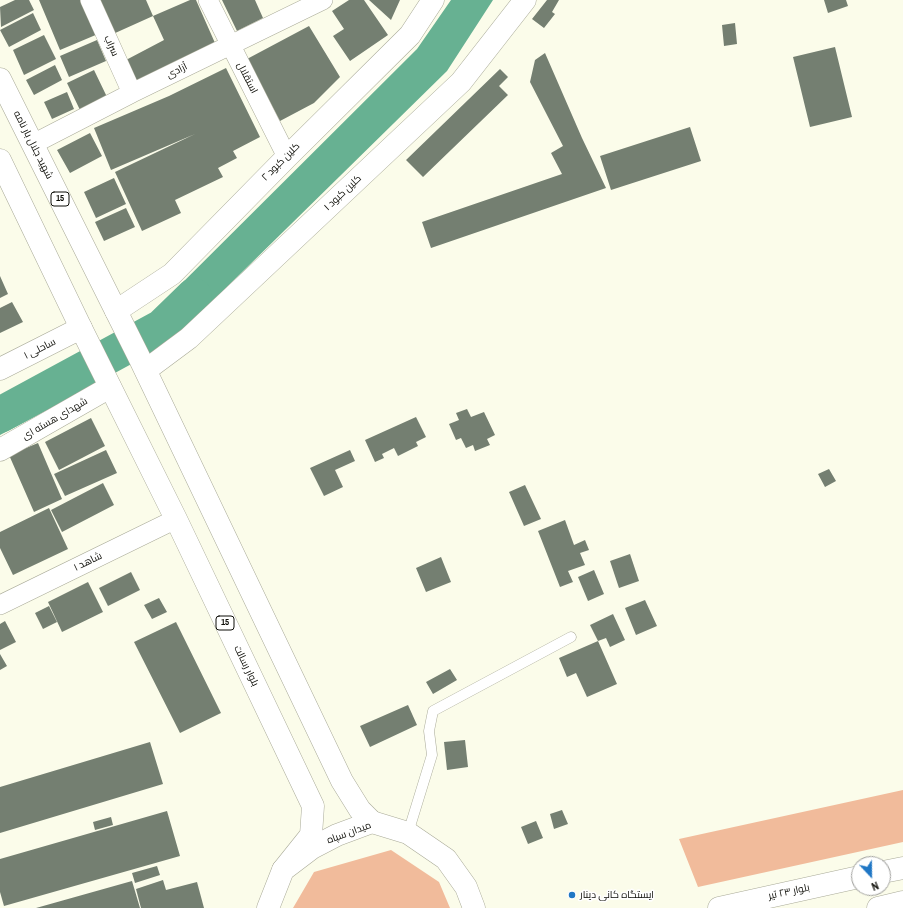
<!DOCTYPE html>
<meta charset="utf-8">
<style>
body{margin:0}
#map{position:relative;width:903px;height:908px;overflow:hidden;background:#fbfcea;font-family:"Archivo Narrow",sans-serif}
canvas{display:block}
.north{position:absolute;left:851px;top:856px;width:40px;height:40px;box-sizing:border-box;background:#fff;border:1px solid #9e9e9b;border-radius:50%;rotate:158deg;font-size:11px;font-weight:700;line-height:16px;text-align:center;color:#0c0c06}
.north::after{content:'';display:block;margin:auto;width:14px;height:18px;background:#2077c5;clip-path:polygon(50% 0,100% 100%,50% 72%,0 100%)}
</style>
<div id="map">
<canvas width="903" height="908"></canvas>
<div class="north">N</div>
</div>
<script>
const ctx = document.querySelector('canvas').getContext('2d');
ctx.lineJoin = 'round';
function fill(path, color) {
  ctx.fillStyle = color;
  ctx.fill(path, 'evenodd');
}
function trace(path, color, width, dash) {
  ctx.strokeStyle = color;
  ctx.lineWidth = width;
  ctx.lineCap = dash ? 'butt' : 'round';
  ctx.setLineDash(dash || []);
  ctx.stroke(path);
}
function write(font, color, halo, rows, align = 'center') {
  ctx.font = font + ' "Archivo Narrow",Cairo,sans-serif';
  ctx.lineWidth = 3;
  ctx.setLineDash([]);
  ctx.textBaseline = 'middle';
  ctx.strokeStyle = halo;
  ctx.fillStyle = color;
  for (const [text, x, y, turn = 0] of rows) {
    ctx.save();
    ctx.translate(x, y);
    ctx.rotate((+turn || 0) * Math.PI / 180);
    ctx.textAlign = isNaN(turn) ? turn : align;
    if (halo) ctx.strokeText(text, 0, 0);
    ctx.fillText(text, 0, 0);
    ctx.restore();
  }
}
fill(new Path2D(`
 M903,790V842L698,887L679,839Z
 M391,850L439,882L450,908H293L314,872Z`), '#f1bb9b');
fill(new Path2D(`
 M451,0H493L447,71L178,335L164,341L150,315L417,49Z
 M57,367L72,397L0,435V397Z`), '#67b192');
trace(new Path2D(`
 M0,415L162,327L194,296`), '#67b192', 36);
fill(new Path2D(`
 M15,0H29L34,10L1,27L0,7Z
 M39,0H82L98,34L60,50Z
 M98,0H146L153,16L113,34Z
 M190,0H196L215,43L137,81L126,60L164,40L153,16Z
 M222,0H255L263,18L237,31Z
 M349,0H364L388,35L350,61L333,36L344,29L332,11Z
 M369,0H400L391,20Z
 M547,0H559L552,12L555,14L544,28L532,19Z
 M824,0H846L848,6L828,13Z
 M33,13L41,30L9,47L0,30Z
 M735,23L737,44L724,46L722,25Z
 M309,26L340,77L314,103L280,121L247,59Z
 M44,35L56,59L24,75L13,50Z
 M97,40L106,61L69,77L60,56Z
 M835,47L852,117L810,127L793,57Z
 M545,53L582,138L606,188L431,248L422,222L562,174L551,153L563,146L530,82L535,60Z
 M55,65L62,80L34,95L26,80Z
 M226,68L260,137L233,151L237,158L218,168L223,177L175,200L181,213L142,231L115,172L195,134L111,170L94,128L169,96Z
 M500,69L508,77L499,86L508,95L423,177L406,160Z
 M94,70L107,97L80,110L67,83Z
 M67,92L74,109L52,119L44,102Z
 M690,127L701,161L611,190L600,156Z
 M90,133L102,156L70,173L57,150Z
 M114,178L126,204L96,218L84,192Z
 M126,208L135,227L104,241L95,222Z
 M0,276L8,294L0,298Z
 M12,302L23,322L0,333V308Z
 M467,409L471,417L484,412L495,435L487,439L490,445L475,451L473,445L466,448L461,438L456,440L449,424L459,420L456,413Z
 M416,417L426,437L416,442L418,446L398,456L394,448L382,454L384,458L375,462L365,440Z
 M91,418L105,446L59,470L45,442Z
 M38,443L62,499L34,512L9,455Z
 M106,450L117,473L65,496L54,474Z
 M350,450L355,461L335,470L343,487L324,496L310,468Z
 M829,469L836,481L825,487L818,474Z
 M103,483L114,505L62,532L51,510Z
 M525,485L541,519L524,526L509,492Z
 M49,508L68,549L13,575L0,548V532Z
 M565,520L574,545L585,540L589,550L580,553L585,565L568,571L573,582L560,587L538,531Z
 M630,554L639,581L619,588L610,561Z
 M441,557L451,582L426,592L416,568Z
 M594,570L604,594L588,601L578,577Z
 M131,572L140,590L108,606L99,588Z
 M88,582L103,612L62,632L48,602Z
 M159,598L167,612L152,619L144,605Z
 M645,600L657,626L636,635L625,608Z
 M49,606L57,622L43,629L35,613Z
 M613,614L625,640L610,647L606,638L598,641L590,625Z
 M5,621L16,642L0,650V624Z
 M176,622L221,713L180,733L134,642Z
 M598,641L617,684L587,697L576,673L567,677L559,658Z
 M0,654L7,666L0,670Z
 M450,669L457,680L433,694L426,682Z
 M408,705L417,725L370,747L360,726Z
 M465,740L468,767L447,770L444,742Z
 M150,742L163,784L0,833V787Z
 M562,810L568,824L554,829L550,814Z
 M167,811L180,856L4,906L0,892V859Z
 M111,817L113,825L95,830L93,822Z
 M536,821L543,838L528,844L521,827Z
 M157,866L160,875L135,883L132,873Z
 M163,880L166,890L197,882L204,908H141L136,889Z
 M132,881L140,908H36Z`), '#747f71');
const service = new Path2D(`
 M408,833L432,755L429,731L433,711L571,637`);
const minor = new Path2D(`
 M90,0L132,93
 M208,0L287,157
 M33,144L132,93L323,0
 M0,605L176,519`);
const tertiary = new Path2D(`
 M116,311L172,274L287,157L410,35L433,0
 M0,369L81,328
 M146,370L189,338L461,82L525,0
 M0,450L110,387
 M268,908L283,870L312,848L337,835L372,822L408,833L446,859L466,887L474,908`);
const secondary = new Path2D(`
 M883,872L903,868
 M719,908L859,877
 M878,908L903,902`);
const primary = new Path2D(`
 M0,79L139,357L342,781L360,810L372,822
 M0,160L81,328L176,519L313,806L311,835L283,870`);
trace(service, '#a9aa98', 11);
trace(minor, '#a9aa98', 20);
trace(tertiary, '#a9aa98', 23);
trace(secondary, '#a9aa98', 23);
trace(primary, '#a9aa98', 23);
trace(service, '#fff', 10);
trace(minor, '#fff', 19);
trace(tertiary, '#fff', 22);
trace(secondary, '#fff', 22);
trace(primary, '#fff', 22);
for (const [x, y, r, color] of [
 [572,895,4,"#2077c5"]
]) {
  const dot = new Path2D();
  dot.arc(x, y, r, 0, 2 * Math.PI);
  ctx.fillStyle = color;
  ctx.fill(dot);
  trace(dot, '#fff', 1.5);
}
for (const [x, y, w] of [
 [60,199,18],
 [225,623,18]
]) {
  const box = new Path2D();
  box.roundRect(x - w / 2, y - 7, w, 14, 3);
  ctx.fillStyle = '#fff';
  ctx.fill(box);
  trace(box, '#0c0c06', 1);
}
write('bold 9px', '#0c0c06', null, [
 ["15",60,199],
 ["15",225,623]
]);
write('10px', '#0c0c06', '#fff', [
 ["سراب",111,46,66],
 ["آزادی",177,71,-26],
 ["استقلال",247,78,63],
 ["شهید جلال بار نامه",33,145,63],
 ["کلین کبود ۲",281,162,-45],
 ["کلین کبود ۱",343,193,-43],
 ["ساحلی ۱",40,349,-27],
 ["شهدای هسته ای",55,419,-30],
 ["شاهد ۱",88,562,-26],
 ["بلوار رسالت",246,666,64],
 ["میدان سپاه",349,833,-20],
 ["بلوار ۲۳ تیر",789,892,-12]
]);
write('10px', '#0c0c06', '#fff', [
 ["ایستگاه کانی دینار",580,895]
], 'left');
</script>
